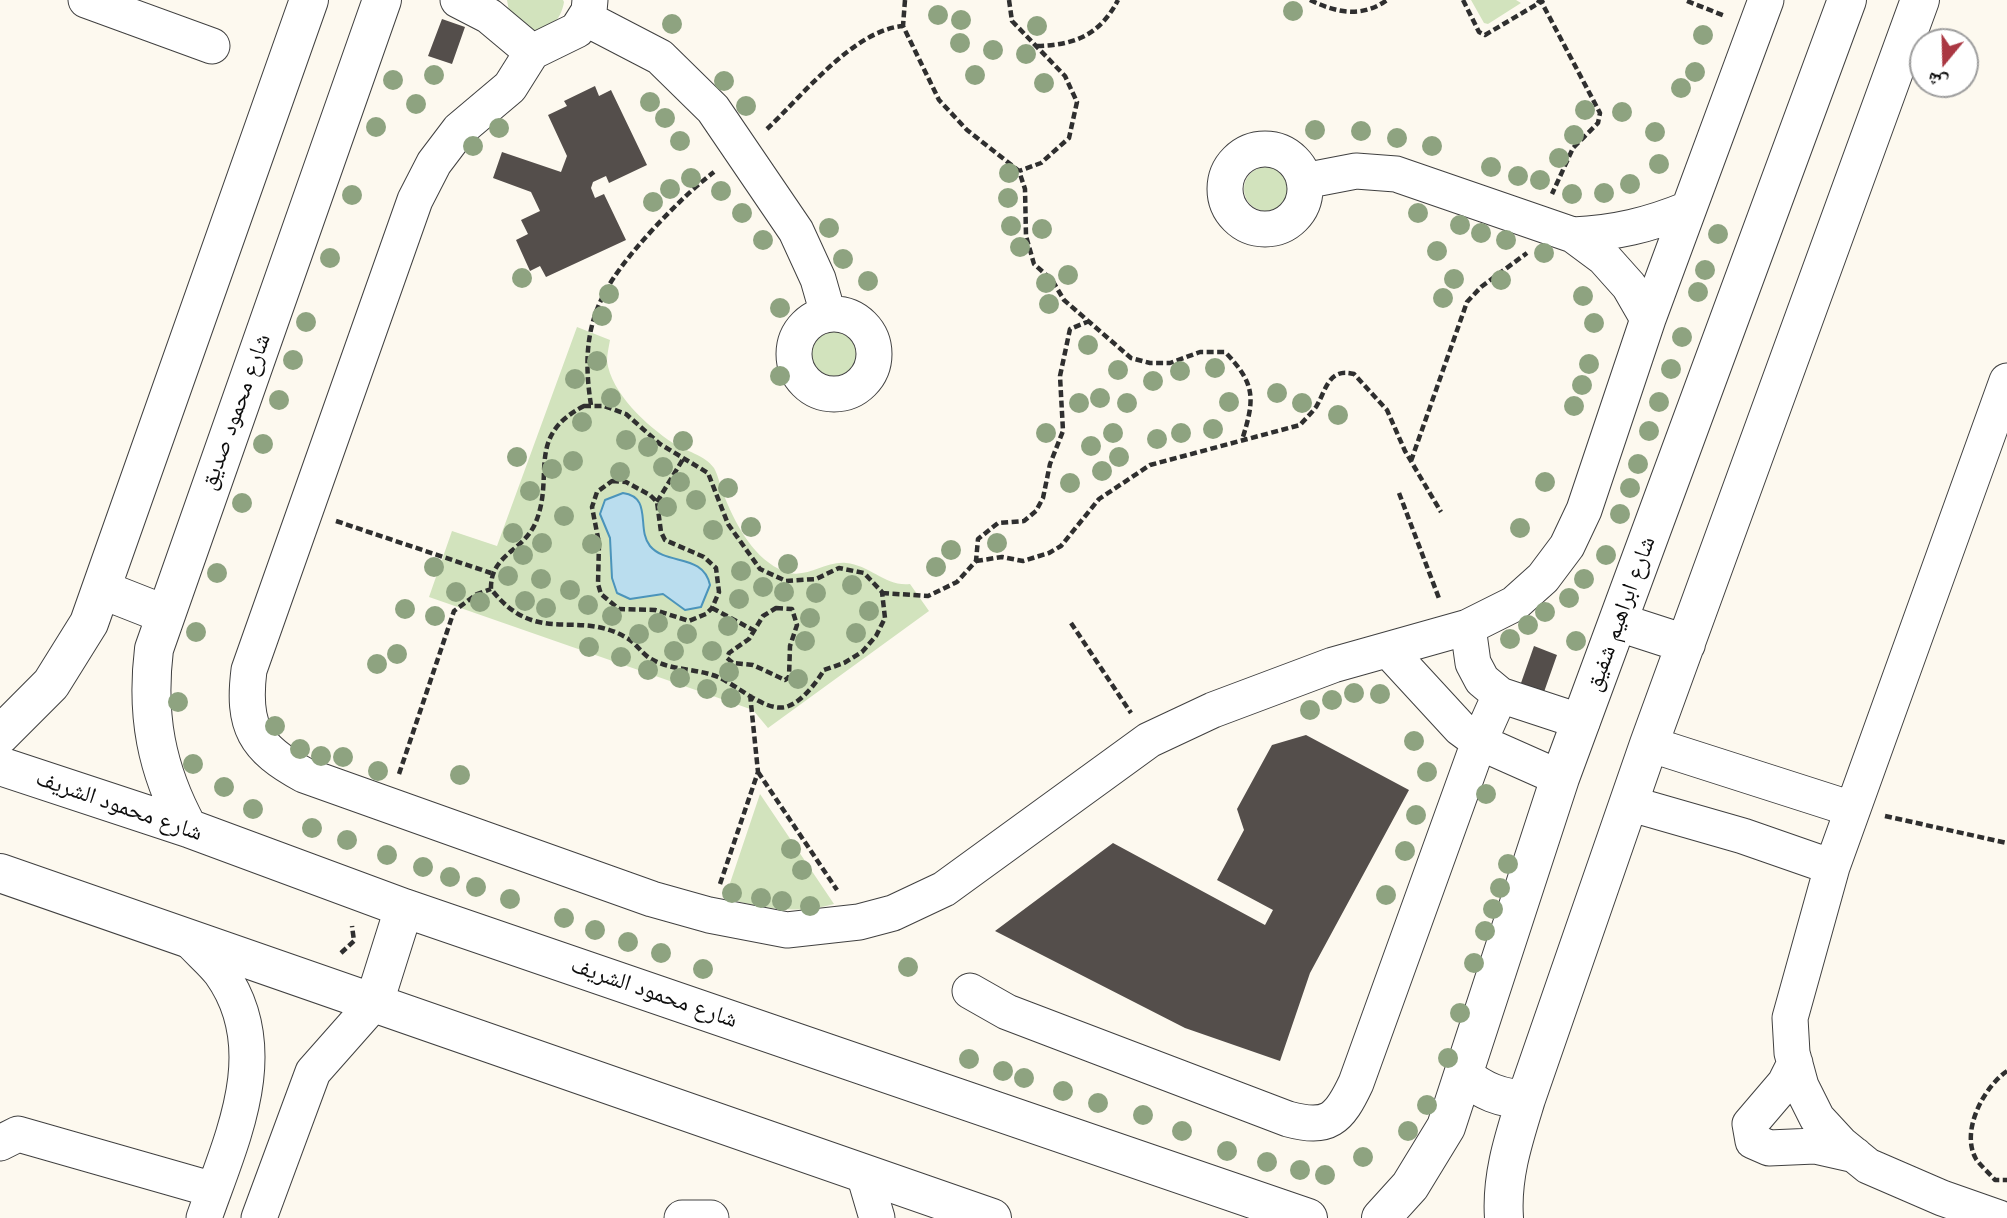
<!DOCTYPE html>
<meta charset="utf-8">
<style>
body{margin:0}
#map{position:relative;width:2007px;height:1218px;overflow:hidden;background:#fdf9ef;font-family:"Libre Baskerville","Noto Naskh Arabic",serif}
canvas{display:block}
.north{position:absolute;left:1909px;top:28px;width:70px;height:70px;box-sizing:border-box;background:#fff;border:2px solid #9e9e9e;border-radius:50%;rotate:199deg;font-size:19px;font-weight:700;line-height:28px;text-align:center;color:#0d0d0d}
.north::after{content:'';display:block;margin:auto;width:24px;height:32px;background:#aa3742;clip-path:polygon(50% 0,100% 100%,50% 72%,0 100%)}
</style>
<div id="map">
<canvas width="2007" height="1218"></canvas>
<div class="north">ش</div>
</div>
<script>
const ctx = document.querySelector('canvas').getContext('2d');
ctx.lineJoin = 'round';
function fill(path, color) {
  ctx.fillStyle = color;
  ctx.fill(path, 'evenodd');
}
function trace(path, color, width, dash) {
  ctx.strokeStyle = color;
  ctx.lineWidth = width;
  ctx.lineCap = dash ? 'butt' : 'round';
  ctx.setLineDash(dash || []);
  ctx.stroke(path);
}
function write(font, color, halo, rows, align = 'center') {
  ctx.font = font + ' "Libre Baskerville","Noto Naskh Arabic",serif';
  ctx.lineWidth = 7;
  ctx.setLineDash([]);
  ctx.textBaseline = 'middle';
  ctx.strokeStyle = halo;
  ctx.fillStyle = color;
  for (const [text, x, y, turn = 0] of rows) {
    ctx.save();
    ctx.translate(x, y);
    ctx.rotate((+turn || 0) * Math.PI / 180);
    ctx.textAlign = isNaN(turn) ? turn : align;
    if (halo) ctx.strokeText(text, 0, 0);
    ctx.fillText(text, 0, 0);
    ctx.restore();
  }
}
fill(new Path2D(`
 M507,0H563L564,2C562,16 551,33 535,31C527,30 517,21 510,17Z
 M1471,0H1516L1521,3L1488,24L1484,23Z
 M1244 189a22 22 0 1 1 44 0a22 22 0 1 1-44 0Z
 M577,327L610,340C609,346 607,354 607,361C611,393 647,426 673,443C685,451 705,455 714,468C718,475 720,485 723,493C734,521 751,555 779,569C804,583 821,561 846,563C870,565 886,587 910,584L929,611L768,728L753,710L429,597L452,531L497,546Z
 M812 354a22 22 0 1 1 44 0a22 22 0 1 1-44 0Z
 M760,794L834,904C797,915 761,908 725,898Z`), '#d2e3bd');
const water = new Path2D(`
 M623,493C653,497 636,529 650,546C667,566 703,553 710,585L701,607L685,610L663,594L630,599L617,593L612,578L610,538L600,514L605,500Z`);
fill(water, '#baddee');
trace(water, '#4b94bb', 2);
fill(new Path2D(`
 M442,19L465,27L452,64L428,56Z
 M595,86L599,96L611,90L647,165L609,183L606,176L593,182L591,188L595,198L604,194L626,240L546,277L540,266L530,271L516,240L528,234L521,220L540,211L531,192L493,178L502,152L561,172L567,156L548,115L567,106L564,101Z
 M1534,646L1557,655L1544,692L1521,683Z
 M1306,735L1409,790L1310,973L1280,1061L1185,1028L995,931L1113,843L1265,925L1273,910L1217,880L1244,830L1237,809L1272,745Z`), '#544e4b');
const minor = new Path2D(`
 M86,0L212,46
 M458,0L489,16L532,52
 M590,0L589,11L577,30L532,52L510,87L459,130L434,163L415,200L249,670C242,726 254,748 304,775L652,899L709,915L787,930L859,922L893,913L944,889L1149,740L1213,710L1333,665L1468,627L1514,604L1543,578L1567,546L1584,510L1648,319L1766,0
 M585,18L660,57L713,109L796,231L818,279L828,314
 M1225 189a40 40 0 1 1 80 0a40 40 0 1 1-80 0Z
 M1304,181L1356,171L1396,174L1573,235L1604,258L1629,286L1648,319
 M1573,235C1615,233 1649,225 1688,209
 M794 354a40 40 0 1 1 80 0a40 40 0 1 1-80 0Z
 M1468,627L1473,663L1482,680L1500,695L1582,722
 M1390,652L1460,728L1479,742L1560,778
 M1649,744L1852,809
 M1628,803L1743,836L1832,867
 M188,938C198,950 212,961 221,973C276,1050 231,1140 204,1218
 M970,991L1007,1012L1288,1119C1329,1130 1339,1119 1356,1083L1479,742L1500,695
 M1795,1063L1785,1083L1750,1124L1753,1141L1769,1148L1815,1146L1855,1155
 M0,1143L18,1134L214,1190
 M864,1174L877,1218
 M259,1218L313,1072L374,1003
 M682,1218H711
 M1999,1218L1942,1198L1868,1166L1841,1144L1817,1118L1801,1086L1792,1053L1790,1018L1832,867L2007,381`);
const tertiary = new Path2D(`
 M103,590L164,614
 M1618,622L1686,644
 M0,735L51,684L89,623L309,0
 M0,766L188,828L404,908L1308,1218
 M188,828C156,769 146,715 154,649L382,0
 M0,873L992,1218
 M374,1003L404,908
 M1463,1075C1483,1091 1501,1099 1526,1099
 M1381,1218L1410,1186L1446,1127L1560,778L1847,0
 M1504,1218C1501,1176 1514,1138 1526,1099L1649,744L1920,0`);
trace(minor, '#404040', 37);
trace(tertiary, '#404040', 40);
trace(new Path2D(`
 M905,0L903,26L939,100L967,130L1019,171L1025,189L1026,236L1034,264L1052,280L1064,300L1131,358L1150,363H1170L1200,352H1225C1256,384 1255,399 1242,440
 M1009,0L1012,21L1065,76L1077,102L1069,138L1041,163L1019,171
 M1310,0C1337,13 1362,18 1387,0
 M1463,0L1479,32L1485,35L1544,0
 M1537,0L1542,3L1600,113L1598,123L1573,148L1552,194
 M1687,1L1725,16
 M1037,46C1075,45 1100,35 1118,0
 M767,129C802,96 854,30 903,26
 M591,405C578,323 601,286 655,227C674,207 692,189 714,172
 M584,406H604L626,414L660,444L708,473L728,524L760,569L786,581L816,579L839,568L864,573L882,592L885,618L876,636L862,652L844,663L824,670C816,683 802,702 786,707C765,712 737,685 718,677C696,668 672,671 651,659C642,654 636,643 627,638C577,608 537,648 491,589C490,555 522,552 535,524C556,476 524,437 584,406Z
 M1411,461L1467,302L1481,287L1527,253
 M612,481L626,482L650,495L657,502L661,532L665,540L704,557L716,568L719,592L712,608L706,614L689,621L655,610L619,609L601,594L598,584L599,543L592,507L597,492Z
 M1399,493L1440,601
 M657,502L683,459
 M336,521L491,573
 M976,561L1002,557L1023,561L1049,553L1061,546L1099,499L1150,465L1300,425C1305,419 1311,414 1316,407C1326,391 1328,367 1354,374L1387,410L1405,451L1441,512
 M882,593L928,596L957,582L976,561L978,539L998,523L1024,521L1036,511L1043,498L1050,464L1063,431L1060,376L1070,329L1087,322
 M712,608L755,631
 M776,608L792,609L797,625L790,646L789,677L785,680L753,665L733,663L727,658L729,653L749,639L763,616Z
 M1071,623L1131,713
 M758,772L837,890
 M399,774L454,611L477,594L491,589
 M1885,816L2007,843
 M720,884L758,772L750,694
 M341,953L354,941L352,926
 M2007,1071C1984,1087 1960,1131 1976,1159C1981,1166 1989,1173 1995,1180H2007`), '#2f2f2f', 4.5, [7, 3.5]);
trace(minor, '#fff', 35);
trace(tertiary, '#fff', 38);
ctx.fillStyle = '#8ea380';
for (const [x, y] of [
 [1293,11],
 [938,15],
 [961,20],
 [672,24],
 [1037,26],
 [1703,35],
 [960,43],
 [993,50],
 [1026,54],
 [1695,72],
 [434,75],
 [975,75],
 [393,80],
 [724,81],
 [1044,83],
 [1681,88],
 [650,102],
 [416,104],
 [746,106],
 [1585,110],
 [1622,112],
 [665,118],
 [376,127],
 [499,128],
 [1315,130],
 [1361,131],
 [1655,132],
 [1574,135],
 [1397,138],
 [680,141],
 [473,146],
 [1432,146],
 [1559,158],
 [1659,164],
 [1491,167],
 [1009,173],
 [1518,176],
 [691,178],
 [1540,180],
 [1630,184],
 [670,189],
 [721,191],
 [1604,193],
 [1572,194],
 [352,195],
 [1008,198],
 [653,202],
 [742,213],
 [1418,213],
 [1460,225],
 [1011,226],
 [829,228],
 [1042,229],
 [1481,233],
 [1718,234],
 [763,240],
 [1506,240],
 [1020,247],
 [1437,251],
 [1544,253],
 [330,258],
 [843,259],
 [1705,270],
 [1068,275],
 [522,278],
 [1454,279],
 [1501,280],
 [868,281],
 [1046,283],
 [1698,292],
 [609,294],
 [1583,296],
 [1443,298],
 [1049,304],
 [780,308],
 [602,316],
 [306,322],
 [1594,323],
 [1682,337],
 [1088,345],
 [293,360],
 [597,361],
 [1589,364],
 [1215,368],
 [1671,369],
 [1118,370],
 [1180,371],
 [780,376],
 [575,379],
 [1153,381],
 [1582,385],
 [1277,393],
 [611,398],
 [1100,398],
 [279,400],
 [1229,402],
 [1659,402],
 [1079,403],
 [1127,403],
 [1302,403],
 [1574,406],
 [1338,415],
 [582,422],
 [1213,429],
 [1649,431],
 [1046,433],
 [1113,433],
 [1181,433],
 [1157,439],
 [626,440],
 [683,441],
 [263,444],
 [1091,446],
 [648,447],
 [517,457],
 [1119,457],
 [573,461],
 [1638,464],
 [663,467],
 [552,469],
 [1102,471],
 [620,472],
 [680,482],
 [1545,482],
 [1070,483],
 [728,488],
 [1630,488],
 [530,491],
 [696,500],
 [242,503],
 [667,507],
 [1620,514],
 [564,516],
 [751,527],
 [1520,528],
 [713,530],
 [513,533],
 [542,543],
 [997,543],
 [592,544],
 [951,550],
 [523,555],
 [1606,555],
 [788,564],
 [434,567],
 [936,567],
 [741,571],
 [217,573],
 [508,576],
 [541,579],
 [1584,579],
 [852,585],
 [763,587],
 [570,590],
 [456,592],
 [784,592],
 [816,593],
 [1569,598],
 [739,599],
 [525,601],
 [480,602],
 [588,605],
 [546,608],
 [405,609],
 [869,611],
 [1545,612],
 [435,616],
 [612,616],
 [810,618],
 [658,623],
 [1528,625],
 [728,626],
 [196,632],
 [856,633],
 [639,634],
 [687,634],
 [1510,639],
 [805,641],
 [1576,641],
 [589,647],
 [674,651],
 [712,651],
 [397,654],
 [621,657],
 [377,664],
 [648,670],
 [729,672],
 [680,678],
 [798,679],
 [707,689],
 [1354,693],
 [1380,694],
 [731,698],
 [1332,700],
 [178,702],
 [1310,710],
 [275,726],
 [1414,741],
 [300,749],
 [321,756],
 [343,757],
 [193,764],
 [378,771],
 [1427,772],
 [460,775],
 [224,787],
 [1486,794],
 [253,809],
 [1416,815],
 [312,828],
 [347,840],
 [791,849],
 [1405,851],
 [387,855],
 [1508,864],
 [423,867],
 [802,870],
 [450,877],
 [476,887],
 [1500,888],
 [732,893],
 [1386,895],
 [761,898],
 [510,899],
 [782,901],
 [810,906],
 [1493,909],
 [564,918],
 [595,930],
 [1485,931],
 [628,942],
 [661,953],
 [1474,963],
 [908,967],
 [703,969],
 [1460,1013],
 [1448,1058],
 [969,1059],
 [1003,1071],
 [1024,1078],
 [1063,1091],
 [1098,1103],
 [1427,1105],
 [1143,1115],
 [1182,1131],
 [1408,1131],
 [1227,1151],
 [1363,1157],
 [1267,1162],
 [1300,1170],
 [1325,1175]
]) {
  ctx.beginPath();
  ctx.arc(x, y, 10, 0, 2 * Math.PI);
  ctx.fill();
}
write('23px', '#0d0d0d', '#fff', [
 ["شارع محمود صديق",236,412,-70],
 ["شارع ابراهيم شفيق",1621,614,-70],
 ["شارع محمود الشريف",119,806,19],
 ["شارع محمود الشريف",654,993,19]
]);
</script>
